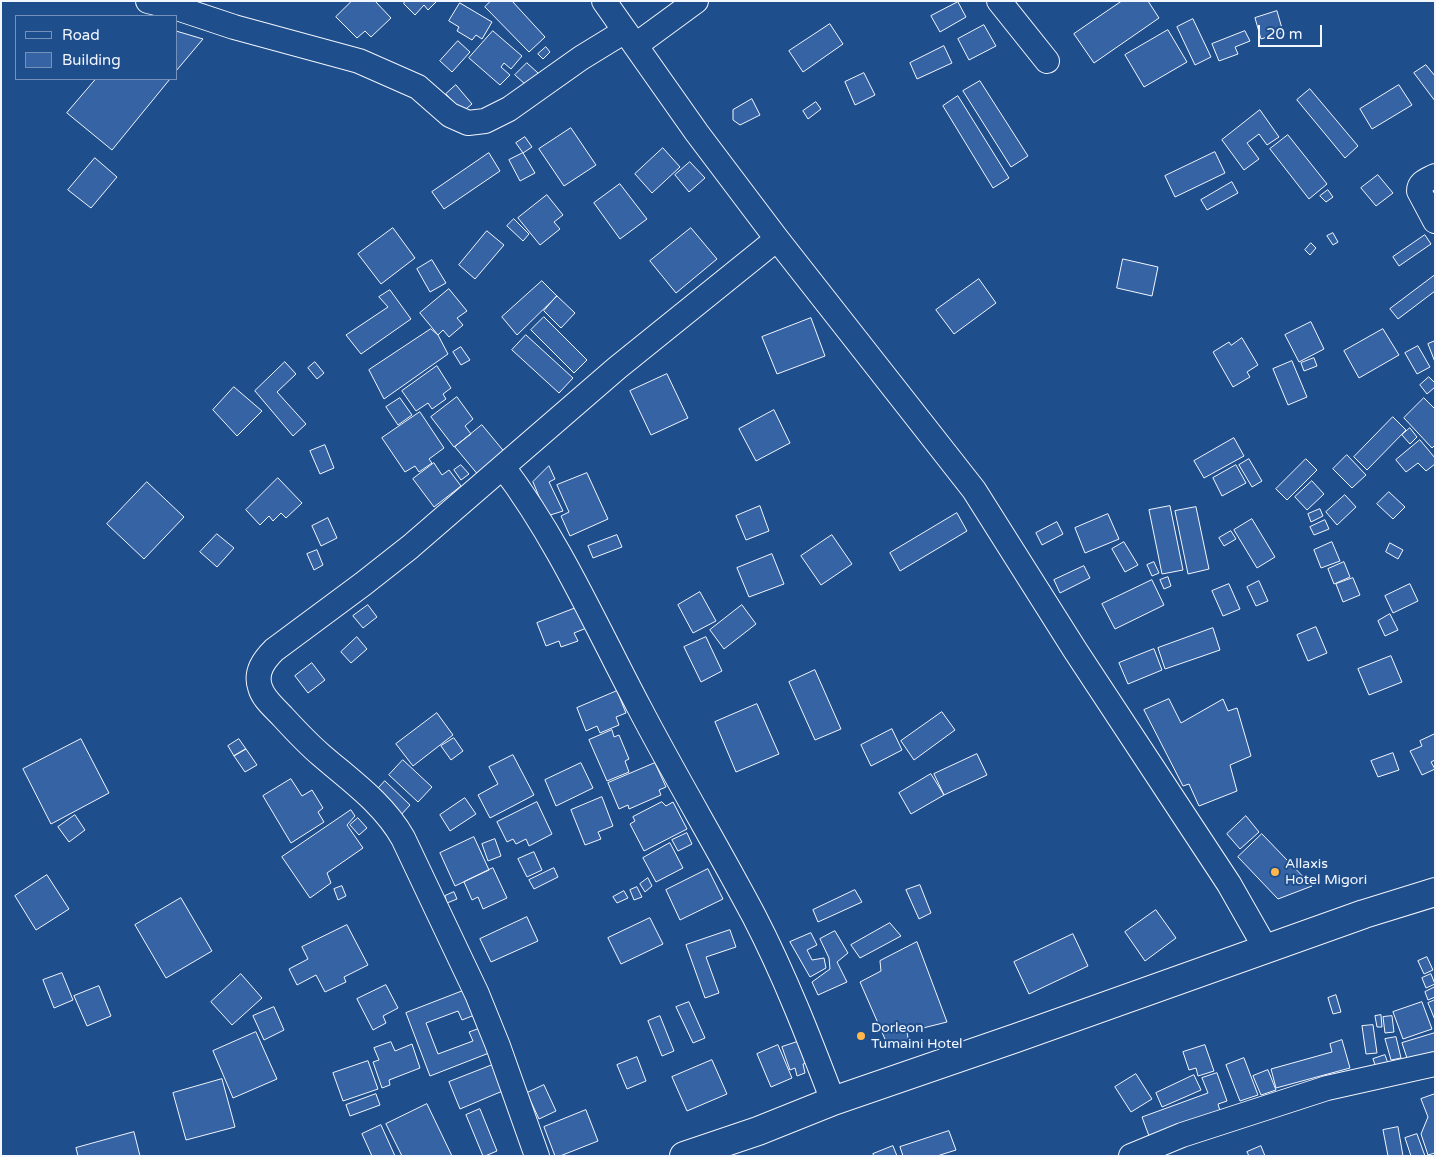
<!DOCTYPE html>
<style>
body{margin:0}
#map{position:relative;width:1436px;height:1157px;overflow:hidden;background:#1f4e8c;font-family:"Varela Round",sans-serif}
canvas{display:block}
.frame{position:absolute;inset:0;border:2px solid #f2f6ff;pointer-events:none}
.legend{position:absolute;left:15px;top:15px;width:162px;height:65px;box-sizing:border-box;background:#1f4e8c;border:1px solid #7391ba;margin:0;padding:6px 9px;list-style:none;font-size:15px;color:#f2f6ff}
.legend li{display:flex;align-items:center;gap:10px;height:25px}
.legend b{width:25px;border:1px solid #7391ba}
.scale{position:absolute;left:1258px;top:25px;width:64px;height:22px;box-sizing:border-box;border:2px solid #f2f6ff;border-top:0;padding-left:6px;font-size:15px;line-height:18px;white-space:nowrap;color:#f2f6ff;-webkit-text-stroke:4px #1f4e8c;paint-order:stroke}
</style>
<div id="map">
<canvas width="1436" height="1157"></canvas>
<div class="frame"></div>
<ul class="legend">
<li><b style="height:6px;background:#1f4e8c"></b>Road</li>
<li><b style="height:14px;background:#3563a3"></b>Building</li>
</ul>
<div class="scale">20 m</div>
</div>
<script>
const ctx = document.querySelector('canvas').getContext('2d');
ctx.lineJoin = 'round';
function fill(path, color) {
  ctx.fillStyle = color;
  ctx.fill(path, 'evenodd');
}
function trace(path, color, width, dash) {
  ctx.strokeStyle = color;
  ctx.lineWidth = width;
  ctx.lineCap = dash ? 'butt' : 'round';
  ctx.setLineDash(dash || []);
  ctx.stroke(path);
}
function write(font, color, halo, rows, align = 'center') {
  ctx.font = font + ' "Varela Round",sans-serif';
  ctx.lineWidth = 4;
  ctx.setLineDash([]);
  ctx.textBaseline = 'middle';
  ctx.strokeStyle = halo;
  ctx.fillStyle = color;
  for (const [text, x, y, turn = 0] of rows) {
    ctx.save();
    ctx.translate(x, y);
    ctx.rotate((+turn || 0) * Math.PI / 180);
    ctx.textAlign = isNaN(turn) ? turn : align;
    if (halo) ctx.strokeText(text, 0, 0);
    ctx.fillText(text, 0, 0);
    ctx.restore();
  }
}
const building = new Path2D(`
 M352,1H375L391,18L371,37L365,31L357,38L336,17Z
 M405,1H437L428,10L424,5L415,15L404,4Z
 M491,1H512L545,37L529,52L485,7Z
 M1122,1H1148L1159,18L1094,63L1074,34Z
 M958,2L966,17L940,32L931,16Z
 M460,3L492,22L482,39L476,35L472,40L457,31L459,27L449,21Z
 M1277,11L1283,32L1261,39L1255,18Z
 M1193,19L1211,57L1195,65L1177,27Z
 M830,24L843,44L803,72L789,51Z
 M984,25L996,46L969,60L958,39Z
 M1168,30L1187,62L1144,87L1125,55Z
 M176,31L203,39L176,71Z
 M493,31L522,56L511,69L504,63L501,67L510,75L500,85L469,58Z
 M1245,31L1250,41L1235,47L1238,54L1219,61L1212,44Z
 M458,41L470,52L452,72L440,61Z
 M944,46L952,63L917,79L910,63Z
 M546,47L550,52L543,59L538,54Z
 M527,63L538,73L526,85L515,75Z
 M1426,65L1435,76V101L1414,73Z
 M864,73L875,95L855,105L845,82Z
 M96,79H170L112,150L67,113Z
 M980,81L1028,156L1011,167L963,91Z
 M456,85L472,104L462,112L446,94Z
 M1399,85L1412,105L1372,129L1360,109Z
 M1310,89L1358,146L1345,158L1297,100Z
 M958,96L1009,178L993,188L943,106Z
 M752,99L760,115L740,125L733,120V110Z
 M816,102L821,109L808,119L803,111Z
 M1260,110L1279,137L1267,145L1259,134L1247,143L1259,159L1244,170L1222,140Z
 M571,128L596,165L564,186L539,149Z
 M1288,135L1327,184L1309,199L1270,149Z
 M525,137L532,147L523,153L516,143Z
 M663,148L680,167L652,193L635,174Z
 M1215,152L1225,173L1175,197L1165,176Z
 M489,153L500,171L444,209L432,192Z
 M523,153L535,173L520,181L509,160Z
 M95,158L117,177L91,208L68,190Z
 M690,162L705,178L689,192L675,175Z
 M1378,175L1393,193L1376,206L1361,188Z
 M1232,182L1238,193L1207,210L1201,200Z
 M620,184L647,219L620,239L594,203Z
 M1328,190L1333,197L1326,202L1320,196Z
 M547,195L563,215L554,222L560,229L540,245L518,218Z
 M514,219L529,234L523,241L507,226Z
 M393,228L415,258L381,284L358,254Z
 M691,228L717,259L676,293L650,261Z
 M487,231L504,245L475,279L459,265Z
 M1333,233L1338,242L1333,245L1327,236Z
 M1425,235L1431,244L1399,266L1393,257Z
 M1311,243L1316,248L1310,255L1305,250Z
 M1123,259L1158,267L1152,296L1117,288Z
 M432,260L446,283L430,292L417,269Z
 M1435,275V291L1398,319L1390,309Z
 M979,279L996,303L954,334L936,310Z
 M542,281L557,296L517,335L502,317Z
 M449,289L467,311L457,318L463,325L449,337L443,330L438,335L420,313Z
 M390,290L411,319L361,354L346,335L388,307L379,297Z
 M557,296L575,313L561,328L544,311Z
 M544,317L587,360L574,373L531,330Z
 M811,318L825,356L777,374L762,337Z
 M1311,322L1324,349L1299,362L1285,335Z
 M431,329L438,335L448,354L384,399L369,370Z
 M1383,329L1399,355L1359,378L1344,351Z
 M526,335L573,378L559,393L512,350Z
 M1242,338L1258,365L1247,372L1250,377L1233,387L1213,352L1229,342L1231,345Z
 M1435,341V362L1428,344Z
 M1418,346L1430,367L1417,374L1405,353Z
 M461,347L470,360L461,365L453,352Z
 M1314,358L1317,366L1304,371L1301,363Z
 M1292,361L1307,397L1288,405L1273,369Z
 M285,362L296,374L277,392L306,424L293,436L255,391Z
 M315,362L324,373L317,379L308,368Z
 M437,366L451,388L443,394L446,399L432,409L428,403L416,411L402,391Z
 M667,374L688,418L651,435L630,391Z
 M1429,377L1435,383V387L1427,394L1420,385Z
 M234,387L262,411L237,436L213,410Z
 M457,397L473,419L465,426L471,434L454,447L431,417Z
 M400,398L412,415L398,425L386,407Z
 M1424,398L1435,409V445L1432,448L1404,418Z
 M774,410L790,443L756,461L739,429Z
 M420,412L444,448L429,459L432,463L419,472L415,466L405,472L382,438Z
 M1393,417L1406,430L1367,470L1354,457Z
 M482,425L507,455L484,482L455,447Z
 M1410,428L1417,437L1410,444L1402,435Z
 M1234,438L1244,456L1204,478L1194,461Z
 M1420,440L1435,458V464L1426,471L1418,463L1406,472L1396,460Z
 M325,445L334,468L320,474L310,451Z
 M1347,455L1366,475L1352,488L1333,469Z
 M1249,459L1262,481L1252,487L1239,465Z
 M1306,459L1317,470L1287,500L1276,489Z
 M434,463L442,475L449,470L461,486L434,507L413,479Z
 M461,465L469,474L461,480L454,470Z
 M1236,465L1246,483L1222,496L1213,478Z
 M549,466L555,479L549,482L563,511L547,516L533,482Z
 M587,473L608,519L570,536L561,516L569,512L557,485Z
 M278,478L302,503L286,518L281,513L273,521L269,516L260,525L246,510Z
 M1312,481L1324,494L1307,510L1295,497Z
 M147,482L184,517L144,559L107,524Z
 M1389,492L1405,507L1393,519L1377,504Z
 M1345,495L1356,507L1337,525L1326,512Z
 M760,506L769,531L746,540L736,516Z
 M1170,506L1183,570L1162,574L1149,510Z
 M1196,507L1209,569L1188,574L1175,511Z
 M1320,509L1323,516L1311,522L1308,514Z
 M957,513L967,531L900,571L890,553Z
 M1108,514L1119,539L1085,553L1075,528Z
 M328,518L337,538L321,546L312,526Z
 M1252,519L1275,557L1257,568L1234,530Z
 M1325,520L1329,529L1314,535L1310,527Z
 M1057,522L1063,534L1042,545L1036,533Z
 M1231,531L1236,539L1224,546L1219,538Z
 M217,534L234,548L217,567L200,552Z
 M617,535L622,547L593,558L588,546Z
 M832,535L852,564L821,585L801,556Z
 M1124,542L1138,565L1125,572L1112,549Z
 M1332,542L1340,561L1321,568L1314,550Z
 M1390,543L1403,550L1398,559L1386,552Z
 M317,550L323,565L314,570L307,554Z
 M772,554L784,584L749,597L737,568Z
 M1154,562L1159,573L1152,576L1147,565Z
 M1344,562L1350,577L1334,584L1328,569Z
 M1084,566L1090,578L1060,593L1054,580Z
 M1168,577L1171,586L1164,589L1160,580Z
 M1353,578L1360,595L1343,602L1336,584Z
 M1152,580L1164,605L1115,629L1102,604Z
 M1259,581L1268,601L1256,606L1247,587Z
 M1229,584L1240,609L1223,616L1212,591Z
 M1410,584L1418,601L1393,613L1385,596Z
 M700,592L716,621L693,633L678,605Z
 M368,605L377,617L363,628L353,616Z
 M742,605L756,624L724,649L710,630Z
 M581,606L589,627L574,633L578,641L561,647L559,641L546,646L537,623Z
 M1390,614L1398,630L1385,636L1378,621Z
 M1316,627L1327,653L1308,661L1297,635Z
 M1213,628L1220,650L1165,669L1158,648Z
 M357,637L367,649L351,663L341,652Z
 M706,637L722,671L701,682L684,647Z
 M1154,649L1162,670L1128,684L1119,663Z
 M1391,656L1402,682L1369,695L1358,669Z
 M312,663L325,680L308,693L295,676Z
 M815,670L841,729L815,740L789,682Z
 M617,691L626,713L616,717L619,725L600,733L597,726L586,731L577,708Z
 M1169,699L1181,723L1223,699L1228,711L1237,708L1251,756L1230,765L1237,791L1199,806L1189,784L1183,786L1144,710Z
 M757,704L779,754L736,772L715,722Z
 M942,712L955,730L914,760L901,741Z
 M437,713L453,735L413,766L396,744Z
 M892,729L902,750L871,766L861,745Z
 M612,730L614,737L619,735L629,759L625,761L629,772L607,781L589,740Z
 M1435,734V760L1431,762L1435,769L1422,775L1410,751L1422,746L1420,741Z
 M454,738L463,751L451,760L441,746Z
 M81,739L109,793L51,824L23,769Z
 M239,739L246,749L234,756L228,746Z
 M246,749L257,765L245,772L234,756Z
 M1393,753L1399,770L1378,777L1371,761Z
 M977,754L987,775L944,795L934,774Z
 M513,755L534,795L490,818L478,795L498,784L489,767Z
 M403,760L432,787L418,802L389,775Z
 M581,763L593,788L556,806L545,780Z
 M655,763L666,787L659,790L661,795L629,809L628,805L619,809L608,783Z
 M931,774L944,795L911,814L899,793Z
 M291,779L302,796L312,790L323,808L318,812L324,822L291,843L263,796Z
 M385,781L410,805L400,816L375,792Z
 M602,797L613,826L598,832L601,839L585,845L571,810Z
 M465,798L476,814L450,831L440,815Z
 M537,802L552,834L529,846L526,839L516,844L513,839L507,842L497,822Z
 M662,802L666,806L673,802L687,829L644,851L630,824L635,821L633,817Z
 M351,810L355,816L347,825L363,848L327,873L331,883L310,898L282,857Z
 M75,815L85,830L69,842L58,827Z
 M1246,816L1259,832L1240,849L1227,834Z
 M358,818L367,828L359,835L350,825Z
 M687,833L692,844L678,851L672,840Z
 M1262,834L1312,886L1278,899L1238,857Z
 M474,837L489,870L455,886L440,853Z
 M495,839L501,856L488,861L482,844Z
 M670,843L683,868L656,882L643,858Z
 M534,852L542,870L527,877L518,859Z
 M493,868L507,898L483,909L478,897L472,900L464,882Z
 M554,868L558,877L534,889L529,880Z
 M708,869L723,899L680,920L666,890Z
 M47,875L69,909L36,930L15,896Z
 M648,878L652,886L645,892L640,884Z
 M920,885L931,913L919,919L906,890Z
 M342,886L346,896L338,900L334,889Z
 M637,887L642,897L634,900L630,890Z
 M855,890L862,902L818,922L813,910Z
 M624,891L628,898L617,903L613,897Z
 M454,892L457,899L447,903L445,896Z
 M181,898L212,951L166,978L135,925Z
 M1156,910L1176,938L1145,961L1125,932Z
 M527,917L538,941L491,962L480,939Z
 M650,918L663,944L621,964L608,938Z
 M890,923L901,936L860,958L851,945Z
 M347,925L368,965L344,977L346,982L325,992L316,975L297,985L289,969L308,959L302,947Z
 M730,930L736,947L706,957L719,993L705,998L686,945Z
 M835,931L848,953L837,962L847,982L818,995L812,982L830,969L829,958L820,939Z
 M811,933L817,945L807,950L812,960L824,958L826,968L810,977L790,942Z
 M1073,934L1088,966L1029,994L1014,962Z
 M917,942L947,1022L907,1032L909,1043L888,1046L860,982L881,971L880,961Z
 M1427,957L1433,970L1424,974L1418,961Z
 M62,973L73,1000L54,1008L43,980Z
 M241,974L262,998L232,1025L211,1002Z
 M1431,974L1435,984L1426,988L1422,978Z
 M386,985L398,1008L383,1016L386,1023L373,1030L357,999Z
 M99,986L111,1016L87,1026L74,996Z
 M1435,987V997L1428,1000L1425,992Z
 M468,989L477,1014L462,1020L458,1011L426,1023L438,1054L473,1041L469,1032L480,1028L489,1053L430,1076L406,1013Z
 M1336,995L1341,1012L1333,1014L1328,998Z
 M1435,1000V1020L1428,1003Z
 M689,1002L705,1038L693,1043L676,1007Z
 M1422,1002L1432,1029L1403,1039L1393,1012Z
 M274,1007L284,1030L264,1040L253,1016Z
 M1381,1015L1382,1027H1377L1375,1016Z
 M660,1016L674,1051L662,1056L648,1021Z
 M1392,1016L1394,1032L1385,1033L1383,1017Z
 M1373,1025L1377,1053L1366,1054L1362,1026Z
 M256,1032L277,1079L233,1098L213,1051Z
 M1435,1033V1052L1408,1061L1402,1043Z
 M1396,1037L1401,1058L1391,1060L1385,1039Z
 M1342,1040L1350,1068L1276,1088L1271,1069L1332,1052L1330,1044Z
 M800,1041L807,1063L803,1064L805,1073L797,1076L795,1068L790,1070L782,1047Z
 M391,1042L395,1051L412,1044L420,1068L389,1080L390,1085L382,1088L373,1062L379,1060L374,1048Z
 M778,1045L792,1078L771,1087L757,1054Z
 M1205,1045L1214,1071L1198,1076L1196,1068L1189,1070L1183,1052Z
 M1385,1055L1389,1066L1377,1070L1373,1059Z
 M637,1057L646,1081L627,1089L617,1065Z
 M1244,1058L1258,1095L1240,1101L1226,1065Z
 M712,1060L727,1094L687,1111L672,1077Z
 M368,1061L378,1089L343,1101L333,1073Z
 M495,1064L505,1090L460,1109L449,1082Z
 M1268,1070L1276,1090L1261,1095L1253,1076Z
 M1217,1073L1227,1101L1218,1104L1222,1118L1152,1144L1142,1117L1208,1093L1202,1078Z
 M1136,1074L1152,1099L1131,1112L1115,1087Z
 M1194,1075L1201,1090L1162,1107L1156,1093Z
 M222,1079L235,1127L186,1140L173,1093Z
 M544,1085L556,1111L539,1119L527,1093Z
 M376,1094L380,1105L350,1116L346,1105Z
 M1435,1094V1153L1428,1155L1421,1134L1428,1117L1421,1099Z
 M427,1104L452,1156H402L386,1124Z
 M480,1109L497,1151L485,1156H483L466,1115Z
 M586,1110L598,1141L560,1156H555L544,1127Z
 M381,1125L395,1156H372L362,1134Z
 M1398,1127L1403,1156H1388L1383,1130Z
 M949,1131L956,1150L937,1156H903L900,1147Z
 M134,1132L140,1156H78L76,1148Z
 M1417,1134L1425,1156H1411L1405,1138Z
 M893,1146L897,1156H874L873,1154Z
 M1261,1146L1265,1156H1249L1247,1152Z`);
fill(building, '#3563a3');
trace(building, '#f2f6ff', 1);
const minor = new Path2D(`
 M148,1L180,9L234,27L359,61L418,87L450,115L468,123L485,121L509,109L581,58L625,31
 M604,1L697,133L777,239L974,490L1075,650L1229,884L1266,949
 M999,1L1047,61
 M636,45L696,1
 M1435,176C1428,180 1419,182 1419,191L1435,221
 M503,467C559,541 596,626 639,707C676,778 717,846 754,916C785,976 809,1038 833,1101
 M537,1156L498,1046L477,994L403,838C383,803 351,781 321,755C307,743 295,730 283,717C275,708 263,699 260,687C255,672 264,660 274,650L363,584L410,547L617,368L777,239
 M1131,1156L1182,1135L1327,1088L1435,1064`);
const highway = new Path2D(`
 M684,1156L758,1131L833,1101L1016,1038L1364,914L1435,892`);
trace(minor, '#f2f6ff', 26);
trace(highway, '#f2f6ff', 30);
trace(minor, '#1f4e8c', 24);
trace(highway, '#1f4e8c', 28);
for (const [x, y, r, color] of [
 [1275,872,5,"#ffb74d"],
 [861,1036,5,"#ffb74d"]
]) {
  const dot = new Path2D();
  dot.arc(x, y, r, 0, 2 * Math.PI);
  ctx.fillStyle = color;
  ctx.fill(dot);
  trace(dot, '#1f4e8c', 2);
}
write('14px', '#f2f6ff', '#1f4e8c', [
 ["Allaxis",1285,864],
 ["Hotel Migori",1285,880],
 ["Dorleon",871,1028],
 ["Tumaini Hotel",871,1044]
], 'left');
</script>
